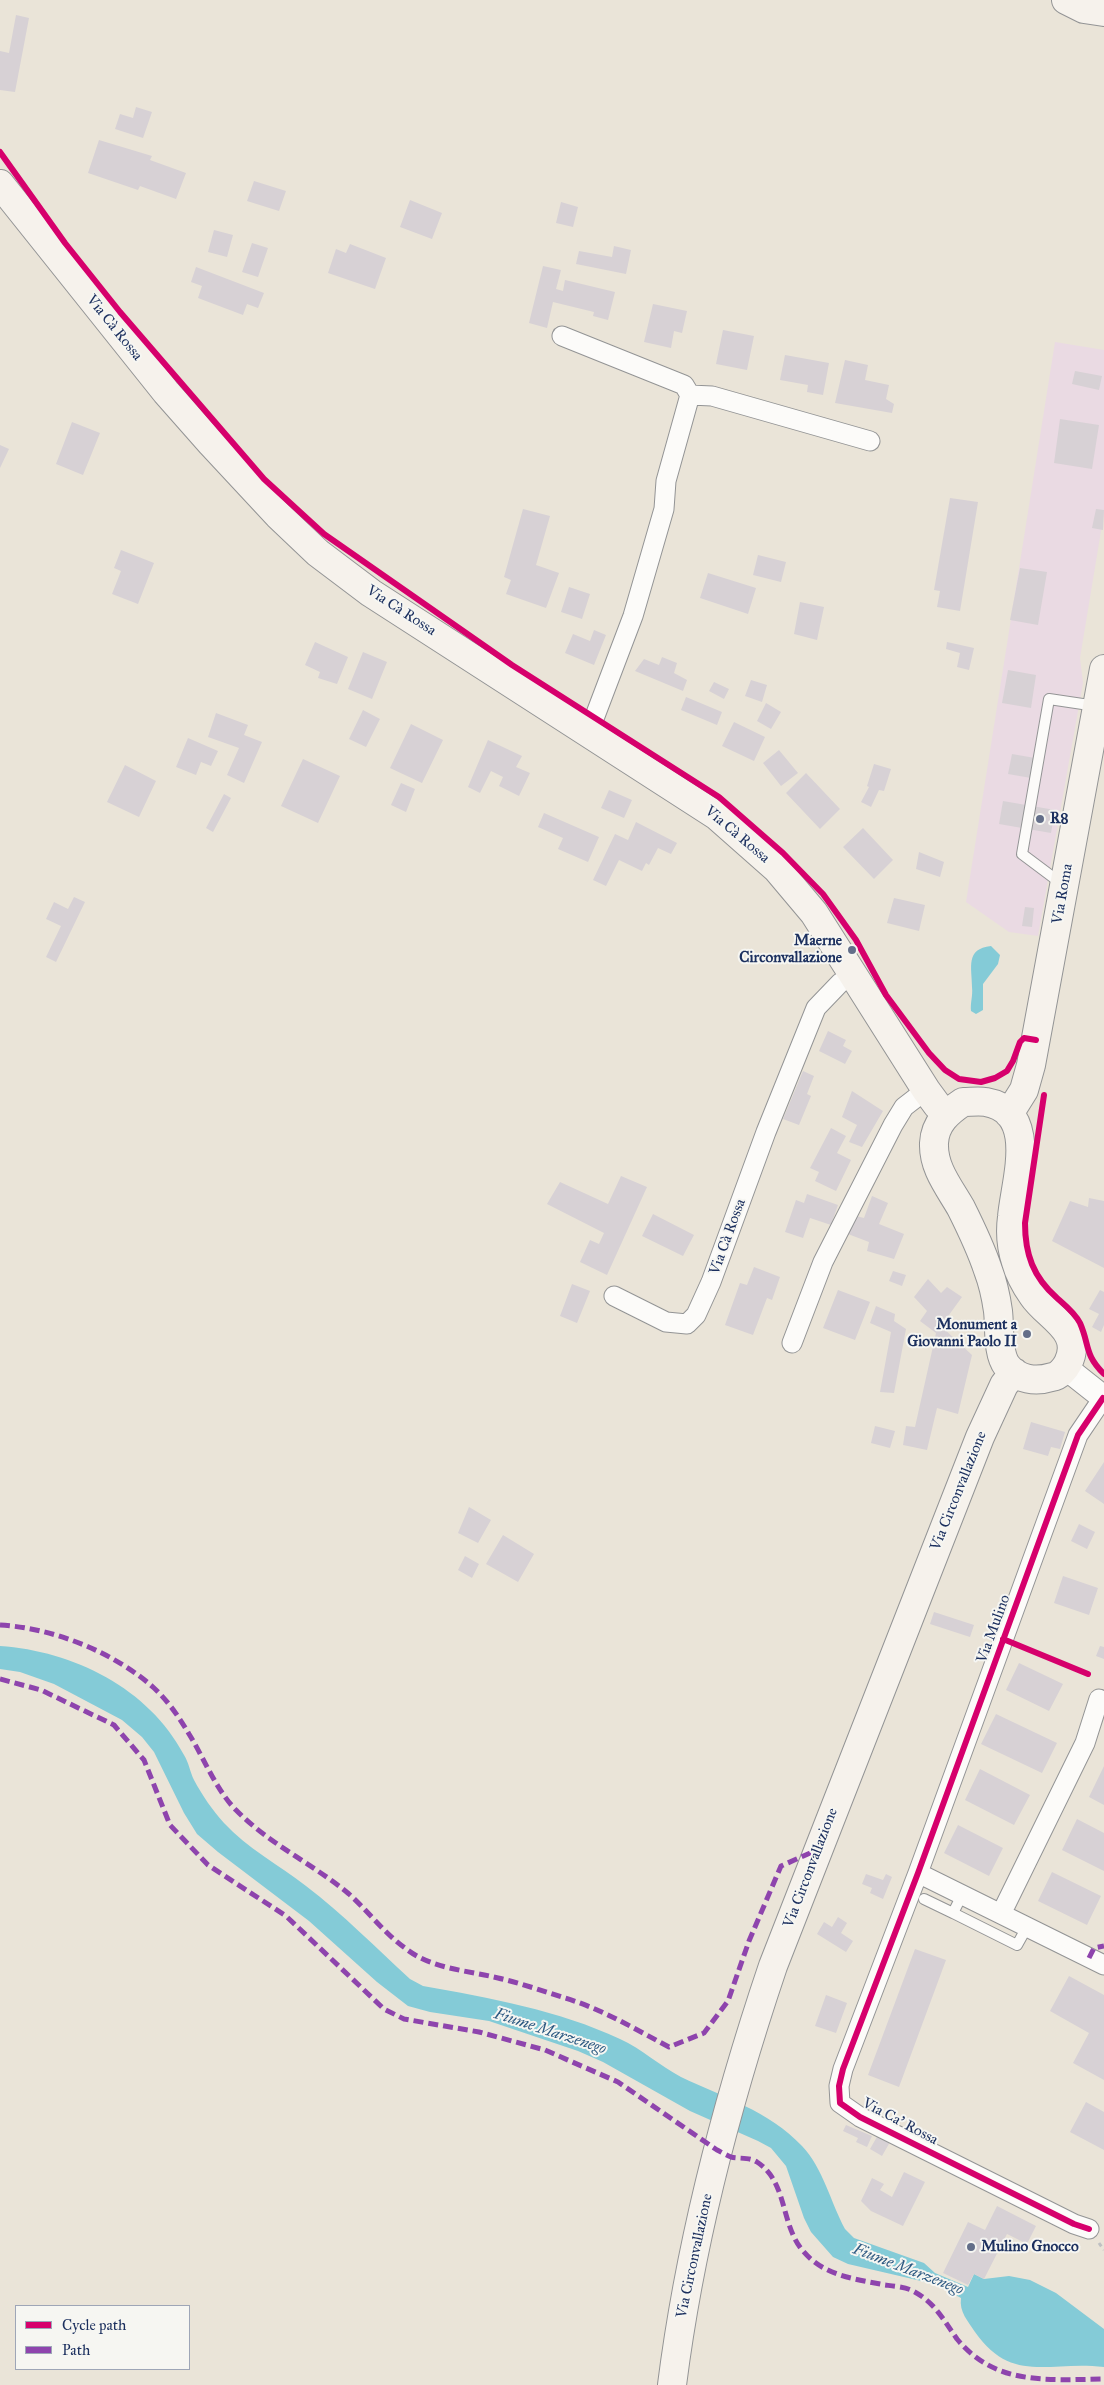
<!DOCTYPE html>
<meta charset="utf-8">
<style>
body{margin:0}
#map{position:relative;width:1104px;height:2385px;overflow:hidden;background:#eae4d8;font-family:"IM FELL Great Primer",serif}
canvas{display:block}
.legend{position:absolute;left:15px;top:2305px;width:175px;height:65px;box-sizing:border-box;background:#f6f6f2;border:1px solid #9ea6b7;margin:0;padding:6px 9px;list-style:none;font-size:15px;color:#1b2f5e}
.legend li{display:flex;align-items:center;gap:10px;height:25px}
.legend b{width:25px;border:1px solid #9ea6b7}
</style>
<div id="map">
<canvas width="1104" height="2385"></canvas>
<ul class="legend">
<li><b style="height:6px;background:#d6006c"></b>Cycle path</li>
<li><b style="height:6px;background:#8e44ad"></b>Path</li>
</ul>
</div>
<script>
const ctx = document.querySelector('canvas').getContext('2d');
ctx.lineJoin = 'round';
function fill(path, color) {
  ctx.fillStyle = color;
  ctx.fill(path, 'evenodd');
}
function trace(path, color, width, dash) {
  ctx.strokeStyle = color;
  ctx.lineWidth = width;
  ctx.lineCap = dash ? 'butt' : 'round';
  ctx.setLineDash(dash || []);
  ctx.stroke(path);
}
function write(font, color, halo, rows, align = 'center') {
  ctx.font = font + ' "IM FELL Great Primer",serif';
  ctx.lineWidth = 4;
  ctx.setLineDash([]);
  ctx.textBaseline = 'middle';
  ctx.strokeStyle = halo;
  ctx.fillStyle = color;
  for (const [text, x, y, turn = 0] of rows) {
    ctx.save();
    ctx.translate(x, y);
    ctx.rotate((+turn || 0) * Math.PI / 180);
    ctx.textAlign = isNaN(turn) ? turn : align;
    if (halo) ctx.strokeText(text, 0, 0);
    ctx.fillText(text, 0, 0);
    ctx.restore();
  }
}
fill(new Path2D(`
 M1055,342L1104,350V513L1080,658L1083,683L1038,936L1009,932L966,902Z`), '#eadae3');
fill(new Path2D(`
 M991,946L1000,955L998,964L983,984V1010L976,1014L971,1011C970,1003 973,996 972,987C972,967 965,949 991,946Z
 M0,1646C73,1651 149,1688 184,1755C189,1763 190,1772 194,1780C202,1795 213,1811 224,1823C247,1848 279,1865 306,1886C343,1914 376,1948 410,1979L423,1986C490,1998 558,2010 620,2039C642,2049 660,2066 681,2077C723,2097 769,2111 802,2146C823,2168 831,2203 845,2229L854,2238L924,2263L935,2273L968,2287L974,2274L984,2279L1009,2276L1030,2280L1056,2293L1104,2329V2367C1050,2360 1012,2385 975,2332C968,2321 959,2312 961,2298L934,2284L848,2264L833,2257L811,2232L804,2218L786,2166L771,2148L758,2141L690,2111L603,2062L578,2051L489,2021L430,2012L408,2006L377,1982L309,1921L218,1852L197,1834L184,1813L154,1752L142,1737L122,1720L54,1684L20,1672L0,1669Z`), '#84cbd7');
fill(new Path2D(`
 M16,15L29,18L15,92L0,90V51L9,53Z
 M136,107L152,112L143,138L115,129L120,114L133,118Z
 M99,140L152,156L150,160L186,173L176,199L140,186L138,190L88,173Z
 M254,181L286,191L279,211L247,201Z
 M410,200L442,213L432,239L400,227Z
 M561,202L578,207L573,227L556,223Z
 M214,230L233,235L227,257L208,252Z
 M252,243L268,248L258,277L242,272Z
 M350,244L386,258L375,289L328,273L336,249L346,253Z
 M614,246L631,250L626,274L576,264L579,251L612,257Z
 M543,266L561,270L556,289L563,291L565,280L615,292L608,320L593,316L594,312L553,302L547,328L529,323Z
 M196,267L264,293L258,308L247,304L243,315L198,298L202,286L191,282Z
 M653,304L687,311L682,333L674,331L671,348L644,342Z
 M723,330L754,336L747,370L716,364Z
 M785,355L829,363L823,395L807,392L808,385L780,380Z
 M845,360L868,365L865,380L889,385L886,399L894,404L892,413L835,403Z
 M1075,371L1102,376L1099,390L1072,384Z
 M1060,419L1099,425L1092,469L1054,463Z
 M72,422L100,433L83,475L56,464Z
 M0,445L9,449L0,468Z
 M950,498L978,502L960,611L937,607L940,591L934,590Z
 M523,509L550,516L536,565L559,573L546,608L506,594L511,580L504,577Z
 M1096,509L1104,510L1103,530L1092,528Z
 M121,550L154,563L138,604L112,594L121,571L114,568Z
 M758,555L786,562L781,582L753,575Z
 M1020,568L1047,572L1038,625L1010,620Z
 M708,573L756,588L748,614L700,598Z
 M569,587L590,594L582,619L561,612Z
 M800,602L824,607L817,640L794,634Z
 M594,630L606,635L594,665L565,653L573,634L590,641Z
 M315,642L348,657L337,684L318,678L320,672L305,665Z
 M947,642L974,648L969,670L957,667L960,653L946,649Z
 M363,652L387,662L372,699L348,689Z
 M662,657L677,663L674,673L687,680L683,691L635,671L644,659L659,665Z
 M1008,670L1036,675L1031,708L1002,703Z
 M751,680L767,685L762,702L745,696Z
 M714,682L729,689L724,699L709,691Z
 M686,697L722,712L717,725L681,710Z
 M766,703L781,712L771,729L757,721Z
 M363,710L380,719L366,747L349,739Z
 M216,713L248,725L244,735L262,742L244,783L227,775L239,748L208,737Z
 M734,722L765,737L754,761L722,746Z
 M411,724L443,740L422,783L390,768Z
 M188,738L218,751L211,766L201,762L196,775L176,767Z
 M488,740L522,756L516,767L530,773L519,796L499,786L503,777L491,771L480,793L468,787Z
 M779,750L798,773L781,786L763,763Z
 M1012,754L1035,758L1031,778L1008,774Z
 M303,759L340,776L318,823L281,806Z
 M874,764L891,769L884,791L879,790L871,807L861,802L869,787L867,786Z
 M125,765L156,781L139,817L107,802Z
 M806,773L840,809L820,829L786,793Z
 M401,783L415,789L406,812L391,805Z
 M609,790L632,800L624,818L601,808Z
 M224,794L231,798L213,832L206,828Z
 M1003,801L1055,810L1051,833L999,824Z
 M544,813L599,837L588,862L558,849L563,838L538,827Z
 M636,822L677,843L671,854L658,848L649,865L646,863L642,871L619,860L606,886L593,880L615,834L628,840Z
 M863,828L893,860L874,879L843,847Z
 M919,852L944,862L940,877L916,869Z
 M74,897L85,902L56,962L46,957L61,926L46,919L54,902L68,909Z
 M894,898L925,905L919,931L887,923Z
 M1025,907L1034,908L1032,927L1022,926Z
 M828,1031L846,1040L843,1046L852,1051L845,1064L819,1051Z
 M803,1071L814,1076L807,1094L811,1096L799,1125L783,1119Z
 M852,1091L883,1111L862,1147L849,1142L857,1125L842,1117Z
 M831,1128L846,1136L837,1153L851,1160L836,1191L815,1181L819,1172L810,1168Z
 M621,1176L647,1187L607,1275L580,1262L590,1240L599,1244L604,1233L547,1204L560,1182L608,1204Z
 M807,1194L838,1205L831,1225L810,1218L803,1238L785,1232L796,1200L804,1203Z
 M872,1196L888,1203L879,1224L904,1234L894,1259L867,1251L869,1242L848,1234L856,1216L864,1218Z
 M1089,1198L1104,1201V1268L1052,1241L1070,1201L1088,1207Z
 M653,1214L694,1235L683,1256L642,1236Z
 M754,1267L780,1277L772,1300L767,1298L753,1335L725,1325L740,1283L747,1285Z
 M893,1271L906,1275L902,1286L889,1281Z
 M928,1279L941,1293L947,1287L962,1297L941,1326L972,1355L958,1414L937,1408L927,1450L903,1445L906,1426L915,1427L936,1333L920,1321L927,1311L914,1297Z
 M572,1284L590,1291L577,1323L560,1316Z
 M838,1290L870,1302L855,1340L823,1328Z
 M1100,1290L1104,1292V1325L1101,1332L1092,1327L1099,1314L1089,1309Z
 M876,1306L895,1314L894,1321L906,1329L894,1393L880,1392L891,1332L870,1323Z
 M1031,1422L1065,1432L1060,1449L1051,1447L1048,1456L1023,1449Z
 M875,1426L895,1431L890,1448L871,1443Z
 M1104,1462V1504L1085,1491Z
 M469,1507L491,1520L478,1543L458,1533Z
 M1079,1524L1095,1532L1087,1549L1071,1541Z
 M503,1535L534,1554L518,1582L486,1564Z
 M465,1556L479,1564L472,1578L458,1570Z
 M1063,1576L1098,1588L1089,1615L1054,1603Z
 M934,1612L974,1625L970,1637L930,1624Z
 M1100,1646L1104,1647V1659L1096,1656Z
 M1019,1663L1063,1684L1049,1711L1006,1690Z
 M996,1714L1057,1743L1042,1773L981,1744Z
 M1104,1766V1805L1089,1797Z
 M980,1769L1030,1795L1014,1825L965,1800Z
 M1077,1819L1104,1833V1871L1062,1850Z
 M958,1825L1003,1848L989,1876L944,1853Z
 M1052,1872L1101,1896L1087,1925L1038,1901Z
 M866,1874L883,1880L886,1874L892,1877L883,1899L870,1893L872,1888L862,1884Z
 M838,1917L847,1923L841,1933L853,1941L846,1952L817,1934L824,1922L832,1927Z
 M915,1949L946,1960L899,2087L868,2075Z
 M1069,1976L1104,1995V2080L1073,2063L1089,2033L1050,2011Z
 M826,1995L847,2003L836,2033L815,2026Z
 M1086,2102L1104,2112V2150L1070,2132Z
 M846,2125L872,2136L867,2147L856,2142L858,2138L843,2131Z
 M878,2135L890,2142L882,2156L870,2149Z
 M904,2172L925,2182L903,2226L871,2211L861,2201L872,2178L884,2184L880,2190L892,2197Z
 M997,2206L1036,2226L1027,2244L1007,2234L984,2279L974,2274L968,2285L943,2273L968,2222L985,2230Z`), '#d7d1d5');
const service = new Path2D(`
 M1062,884L1022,854L1049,699L1096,706
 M962,1895L953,1913L1017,1945L1027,1927
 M924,1899L953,1913`);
const minor = new Path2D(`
 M562,336L684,385L690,395L666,481L664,509L633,616L595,716L585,729
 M690,395L712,396L870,441
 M614,1296L666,1322L687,1324L696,1315L711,1282L766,1132L816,1008L840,983L854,975
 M792,1343L823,1262L893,1125L904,1107L926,1090
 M918,1873L1104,1965
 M1001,1914L1085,1743L1099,1699
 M1089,2229L1074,2224L860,2117L840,2103L839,2086L843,2069L918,1873L1078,1435L1103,1398`);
const tertiary = new Path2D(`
 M1066,1368L1104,1398`);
const secondary = new Path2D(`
 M1066,0L1084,9L1104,12
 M0,184L166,392L211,443L278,515L318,553L371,593L717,816L777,869L814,913L926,1090L937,1105L946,1113
 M963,1102C970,1102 979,1101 986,1102C1040,1112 1015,1181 1012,1217C1010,1232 1011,1247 1016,1262C1019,1273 1026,1286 1033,1296C1047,1317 1084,1331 1068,1363C1065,1369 1059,1376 1052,1377C1036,1382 1018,1380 1007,1366C997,1353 1000,1327 998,1311C996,1297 993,1283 988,1270C981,1249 971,1228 961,1208C949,1187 933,1168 934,1143C935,1123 948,1112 963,1102Z
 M1009,1114L1024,1090L1031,1065L1104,669
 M672,2385C690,2243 727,2102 773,1966L980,1437L1004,1385L1014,1372`);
trace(service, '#939495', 12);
trace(minor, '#939495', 21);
trace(tertiary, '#939495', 26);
trace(secondary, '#939495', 30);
trace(new Path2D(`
 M1099,2243L1104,2250`), '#c0c0c3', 3, [4, 4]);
trace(service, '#fcfbf9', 10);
trace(minor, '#fcfbf9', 19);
trace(tertiary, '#fcfbf9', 24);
trace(secondary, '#f6f2ec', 28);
trace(new Path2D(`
 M0,1625C53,1628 114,1652 154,1688C168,1701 179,1717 189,1734C204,1758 216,1790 236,1810C269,1844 313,1864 349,1894C368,1911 384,1933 405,1948C431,1969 466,1970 498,1978C520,1983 543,1991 565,1998C602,2009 635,2029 669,2047L704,2033L728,2001L749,1941L781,1866L819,1849
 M0,1679L41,1690L114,1725L144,1760L170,1825L208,1865L286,1916L384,2009L404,2019L479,2032L545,2050L618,2082L717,2150C721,2152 726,2155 731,2157C739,2159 750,2157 757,2162C788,2182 780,2224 803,2251C824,2276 855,2279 885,2285C893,2286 904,2287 911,2290C934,2301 943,2319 957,2339C995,2385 1045,2380 1104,2379
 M1089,1958L1094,1948L1104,1946`), '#8e44ad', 5, [10, 5]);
trace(new Path2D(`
 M0,152L65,243L120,312L264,479L324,534L512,665L719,797L783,853L823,894L856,940L886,995L929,1053L945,1070L959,1079L981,1082L995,1078L1007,1071L1013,1061L1020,1042L1024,1038L1036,1040
 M1044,1095L1025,1223C1025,1254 1033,1277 1057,1298C1065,1305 1075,1313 1080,1323C1090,1346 1084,1354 1104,1374
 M1003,1639L1088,1674
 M1089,2229L1074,2224L860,2117L840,2103L839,2086L843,2069L918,1873L1078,1435L1103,1398`), '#d6006c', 6);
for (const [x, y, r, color] of [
 [1040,819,5,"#636e89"],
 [852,950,5,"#636e89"],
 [1027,1334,5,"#636e89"],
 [971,2247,5,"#636e89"]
]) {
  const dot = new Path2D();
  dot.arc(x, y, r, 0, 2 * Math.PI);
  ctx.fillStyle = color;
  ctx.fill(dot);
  trace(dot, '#f6f6f2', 2);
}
write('15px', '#1b2f5e', '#f6f6f2', [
 ["Via Cà Rossa",114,328,51],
 ["Via Cà Rossa",401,611,33],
 ["Via Cà Rossa",737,835,40],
 ["Via Roma",1063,894,-80],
 ["Via Cà Rossa",728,1237,-70],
 ["Via Circonvallazione",959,1491,-68],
 ["Via Mulino",994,1629,-70],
 ["Via Circonvallazione",811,1868,-69],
 ["Via Ca' Rossa",900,2122,28],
 ["Via Circonvallazione",695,2256,-78]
]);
write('bold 15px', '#1b2f5e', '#f6f6f2', [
 ["R8",1050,819],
 ["Maerne",842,941,"right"],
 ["Circonvallazione",842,958,"right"],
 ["Monument a",1017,1325,"right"],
 ["Giovanni Paolo II",1017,1342,"right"],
 ["Mulino Gnocco",981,2247]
], 'left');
write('italic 16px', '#2e5a82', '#f6f6f2', [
 ["Fiume Marzenego",550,2032,18],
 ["Fiume Marzenego",908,2270,21]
]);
</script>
